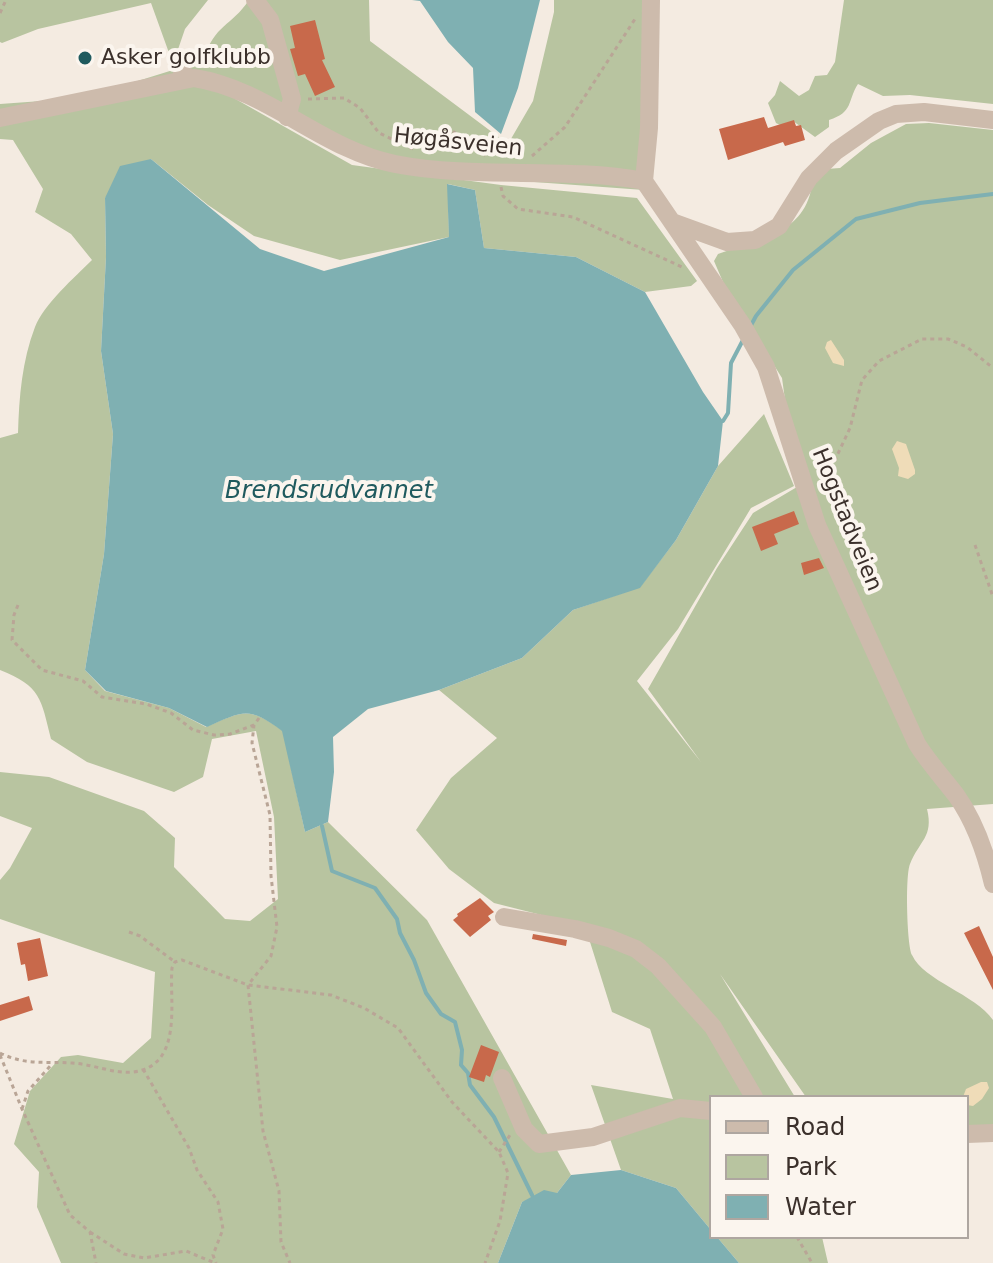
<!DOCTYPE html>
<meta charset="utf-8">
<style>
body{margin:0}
#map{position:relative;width:993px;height:1263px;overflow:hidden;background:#f4ebe1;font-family:"DejaVu Sans",sans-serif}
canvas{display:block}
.legend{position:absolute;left:709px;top:1095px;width:260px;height:144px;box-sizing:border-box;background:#fbf5ee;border:2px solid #aea6a0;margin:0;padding:10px 14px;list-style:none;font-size:24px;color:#3b302b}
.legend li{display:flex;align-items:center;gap:16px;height:40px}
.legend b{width:40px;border:2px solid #aea6a0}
</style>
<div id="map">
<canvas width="993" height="1263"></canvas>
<ul class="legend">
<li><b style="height:10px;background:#cdbbac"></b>Road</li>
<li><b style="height:22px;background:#b8c4a0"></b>Park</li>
<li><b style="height:22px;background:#7fb0b2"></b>Water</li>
</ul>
</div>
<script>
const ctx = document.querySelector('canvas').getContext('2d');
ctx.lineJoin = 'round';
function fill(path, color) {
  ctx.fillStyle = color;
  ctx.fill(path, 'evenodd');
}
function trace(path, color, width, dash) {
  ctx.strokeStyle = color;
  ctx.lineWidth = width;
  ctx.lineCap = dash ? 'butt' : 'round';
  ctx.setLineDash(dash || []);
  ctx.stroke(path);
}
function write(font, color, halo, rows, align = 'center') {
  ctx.font = font + ' "DejaVu Sans",sans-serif';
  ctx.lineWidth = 8;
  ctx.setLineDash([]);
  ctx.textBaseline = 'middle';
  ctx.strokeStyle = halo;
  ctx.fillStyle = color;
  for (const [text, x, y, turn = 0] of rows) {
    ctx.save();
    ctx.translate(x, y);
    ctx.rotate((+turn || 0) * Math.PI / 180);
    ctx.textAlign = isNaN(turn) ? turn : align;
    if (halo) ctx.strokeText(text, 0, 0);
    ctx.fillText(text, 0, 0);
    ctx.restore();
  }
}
fill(new Path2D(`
 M0,0H208L185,29L173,64L151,3L38,29L2,43L0,42Z
 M249,0H369L370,41L508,144L533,101L554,12V0H650L644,190L493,179L364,161L237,96L232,97L352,165L501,185L637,198L697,281L691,286L645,292L576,257L484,248L475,190L448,184L449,237L340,260L254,236L208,205L151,159L105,198L106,257L101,351L113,434L104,554L85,670L105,691L169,708L206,727C244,711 248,706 283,731L305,832L328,822L427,920L571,1175L557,1193L522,1202L498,1263H61L37,1207L39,1172L14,1144L30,1091L61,1057L78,1055L123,1063L151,1038L155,972L0,919V880L10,868L32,828L0,816V772L49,777L144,811L175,838L174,867L225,919L250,921L278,899L274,817L256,731L212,739L203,777L174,792L87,762L51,739C41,699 41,686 0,670V438L18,433C19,397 22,361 35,327C44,304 75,277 92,260L71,234L35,212L43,189L13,140L0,139V104L83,98L173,70L184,59L203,61C215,23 231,27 249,0Z
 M844,0H993V104L910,95L883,96L858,84C847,101 854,112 829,120V127L815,137L793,121L780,125L776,123L768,103L775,95L780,81L799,96L809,90L815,76L827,75L835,62Z
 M929,123L993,130V804L927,809C934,837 919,841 910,864C905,876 907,945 912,955C924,981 975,994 993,1020V1132H967V1097H806L720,974L795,1097H711V1230L676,1188L621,1170L591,1085L673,1099L650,1029L612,1012L585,926L494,903L449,869L416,830L451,778L497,738L439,690L522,658L573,610L640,587L676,540L718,466L764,414L794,486L751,508L678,629L637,681L701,762L648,689L717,568L753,513L797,487L782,378L726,289L714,261L718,254C766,237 813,232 813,170L840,168L871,143L906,124Z
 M717,1237H822L828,1263H739Z`), '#b8c4a0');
fill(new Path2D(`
 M831,340L844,360V366L833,363L825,348L827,342Z
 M897,441L906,444L915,470V474L908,479L898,476L899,468L892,449Z
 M981,1082H987L989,1088L982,1099L973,1106L967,1105V1097H963L966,1089Z`), '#efdcb8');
fill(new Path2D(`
 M412,0H540L518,88L501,134L475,112L473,68L448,42L420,1Z
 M151,159L260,249L324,271L449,237L447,184L475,190L484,248L576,257L645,292L703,392L723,421L718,466L676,540L640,588L573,610L522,658L439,690L368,709L333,737L334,772L328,822L305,832L282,731C248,706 244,711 207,727L169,708L106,691L85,670L104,554L113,434L101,351L106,257L105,198L120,166Z
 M621,1170L676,1188L711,1230V1237H717L739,1263H498L522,1202L544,1190L557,1193L571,1175Z`), '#7fb0b2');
trace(new Path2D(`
 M749,329L756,316L793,270L856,219L920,203L993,194
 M723,421L728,413L731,363L743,340
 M322,826L332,871L375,888L397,919L400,933L414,960L426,993L441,1014L455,1022L462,1050L461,1065L468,1073L470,1085L494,1117L532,1195`), '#7fb0b2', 4);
fill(new Path2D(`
 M315,20L325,59L322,60L335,87L315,96L305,74L298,76L290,49L295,48L290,26Z
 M764,117L768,128L794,120L796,126L801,125L805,140L785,146L783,142L728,160L719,129Z
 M794,511L799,524L774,534L778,544L761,551L752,527Z
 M819,558L824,568L804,575L801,563Z
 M480,898L494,912L488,916L491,920L470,937L453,920L458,916L457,914Z
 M979,926L993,957V990L964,933Z
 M533,934L567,940L566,946L532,939Z
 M40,938L48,976L28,981L25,964L21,965L17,943Z
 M29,996L33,1010L0,1021V1005Z
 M481,1045L499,1052L490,1077L486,1075L484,1082L469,1077Z`), '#c8694b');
trace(new Path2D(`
 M0,13L6,0
 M308,99L344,98L360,108L379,133L413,149
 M432,153V147L446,126L485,156
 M532,156L565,127L635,19
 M501,187L503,196L518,209L573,217L682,267
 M824,491L827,477L850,428L862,380L879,361L922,339H948L967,347L993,368
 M975,545L993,597
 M18,605L14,615L12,640L42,670L83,681L102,697L146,704L171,713L193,730L214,735L230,734L254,725
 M259,718L254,725L252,743L270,815L271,876L277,927L271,956L248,985L263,1131L279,1191L281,1242L290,1263
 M129,932L140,936L175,962
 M0,1053C27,1066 44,1061 72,1063C92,1064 114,1074 133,1072C184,1066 169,1001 172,968L175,962L182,960L248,985L331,995L364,1008L398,1028L452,1102L499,1152L508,1173L500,1221L485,1263
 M0,1055L22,1109L70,1215L90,1232L96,1263
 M143,1069L189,1148L197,1170L218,1202L223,1229L213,1255L216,1263
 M22,1109L28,1091L52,1064
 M499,1152L510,1135
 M90,1232L124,1254L144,1258L186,1251L215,1263
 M797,1237L812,1263`), '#b9a596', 3, [4, 4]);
trace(new Path2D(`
 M255,0L270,20L292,99L287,117
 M181,80L184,59
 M0,118L194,78C267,89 323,150 395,164C477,180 563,166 644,181
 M644,181L743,326L766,367L817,525L917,744C929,763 943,778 956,795C974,820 986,854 993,884
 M644,181L649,128L651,0
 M672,222L727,242L755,240L779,226L809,178L836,151L879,121L896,114L924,112L993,120
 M504,917L575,929L609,938L636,949L658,966L713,1027L754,1097
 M502,1078L524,1129L539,1144L593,1137L680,1108L711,1111
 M967,1134L993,1133`), '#cdbbac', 18);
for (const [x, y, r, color] of [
 [85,58,8,"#1f5a5e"]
]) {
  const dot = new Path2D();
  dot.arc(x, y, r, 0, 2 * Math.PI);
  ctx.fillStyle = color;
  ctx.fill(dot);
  trace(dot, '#fbf5ee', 3);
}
write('22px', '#3b302b', '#fbf5ee', [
 ["Asker golfklubb",101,58]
], 'left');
write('22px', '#3b302b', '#fbf5ee', [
 ["Høgåsveien",458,143,6],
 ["Hogstadveien",846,520,68]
]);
write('italic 24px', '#1f5a5e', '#fbf5ee', [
 ["Brendsrudvannet",329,492]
]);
</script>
